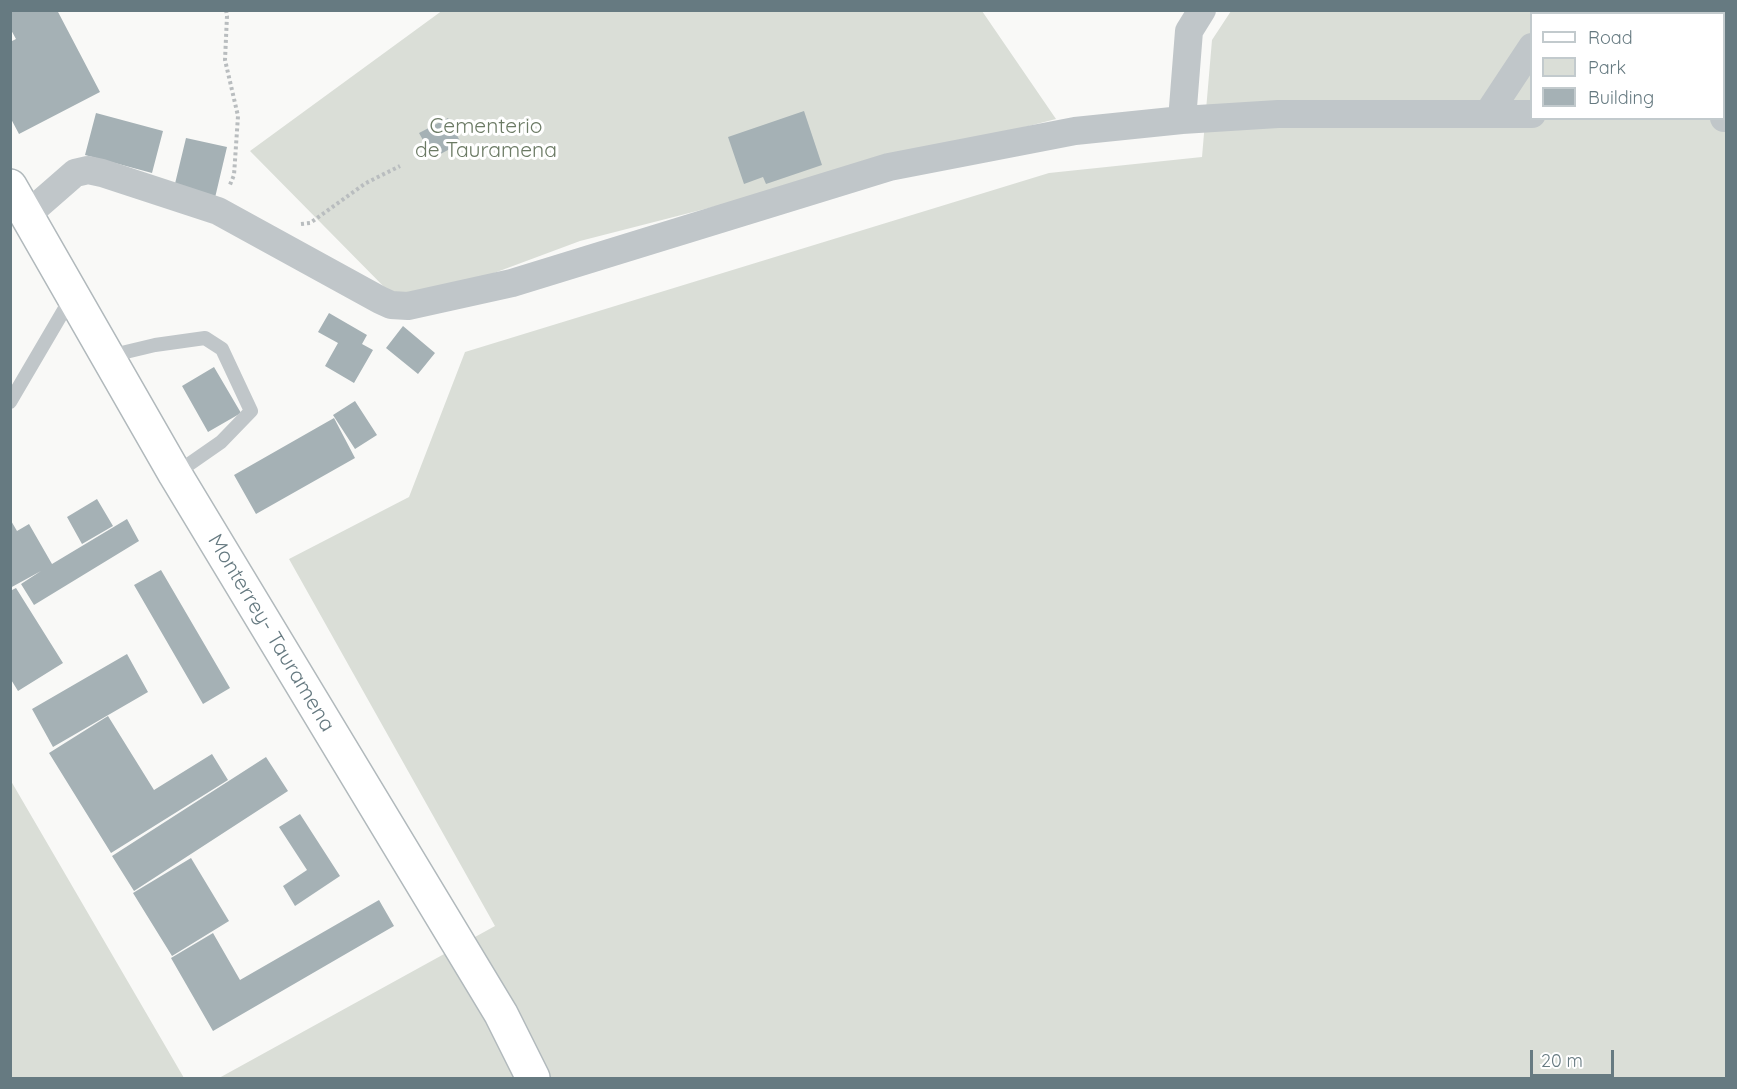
<!DOCTYPE html>
<style>
body{margin:0}
#map{position:relative;width:1737px;height:1089px;overflow:hidden;background:#f9f9f7;font-family:Quicksand,sans-serif}
canvas{display:block}
.frame{position:absolute;inset:0;border:12px solid #667a81;pointer-events:none}
.legend{position:absolute;left:1530px;top:12px;width:195px;height:108px;box-sizing:border-box;background:#fff;border:2px solid #c2cacd;margin:0;padding:8px 10px;list-style:none;font-size:18px;color:#667a81}
.legend li{display:flex;align-items:center;gap:12px;height:30px}
.legend b{width:30px;border:2px solid #c2cacd}
.scale{position:absolute;left:1530px;top:1050px;width:84px;height:27px;box-sizing:border-box;border:3px solid #667a81;border-top:0;padding-left:8px;font-size:18px;line-height:21px;white-space:nowrap;color:#667a81;-webkit-text-stroke:4px #fff;paint-order:stroke}
</style>
<div id="map">
<canvas width="1737" height="1089"></canvas>
<div class="frame"></div>
<ul class="legend">
<li><b style="height:8px;background:#fff"></b>Road</li>
<li><b style="height:16px;background:#daded7"></b>Park</li>
<li><b style="height:16px;background:#a5b1b5"></b>Building</li>
</ul>
<div class="scale">20 m</div>
</div>
<script>
const ctx = document.querySelector('canvas').getContext('2d');
ctx.lineJoin = 'round';
function fill(path, color) {
  ctx.fillStyle = color;
  ctx.fill(path, 'evenodd');
}
function trace(path, color, width, dash) {
  ctx.strokeStyle = color;
  ctx.lineWidth = width;
  ctx.lineCap = dash ? 'butt' : 'round';
  ctx.setLineDash(dash || []);
  ctx.stroke(path);
}
function write(font, color, halo, rows, align = 'center') {
  ctx.font = font + ' Quicksand,sans-serif';
  ctx.lineWidth = 6;
  ctx.setLineDash([]);
  ctx.textBaseline = 'middle';
  ctx.strokeStyle = halo;
  ctx.fillStyle = color;
  for (const [text, x, y, turn = 0] of rows) {
    ctx.save();
    ctx.translate(x, y);
    ctx.rotate((+turn || 0) * Math.PI / 180);
    ctx.textAlign = isNaN(turn) ? turn : align;
    if (halo) ctx.strokeText(text, 0, 0);
    ctx.fillText(text, 0, 0);
    ctx.restore();
  }
}
fill(new Path2D(`
 M443,10L982,11L1056,119L580,241L435,295L395,298L250,151Z
 M1231,11H1726V1078H219L495,926L289,559L409,497L465,352L1049,173L1202,157L1212,40ZM1532,14H1724V118H1532Z
 M10,781H11L184,1078H11Z`), '#daded7');
fill(new Path2D(`
 M10,10H57L100,92L19,134L10,117V42L16,39L10,28Z
 M804,111L822,165L766,184L763,177L744,184L728,137Z
 M96,113L163,131L152,173L85,155Z
 M448,118L461,143L433,158L419,133Z
 M186,138L227,147L214,202L173,192Z
 M329,313L367,335L362,344L373,350L354,383L325,366L338,343L318,332Z
 M403,326L435,353L418,374L386,348Z
 M214,367L241,413L208,432L182,386Z
 M355,401L377,435L355,449L333,415Z
 M334,418L355,458L256,514L234,475Z
 M97,499L113,526L82,544L67,517Z
 M10,519L17,531L29,524L52,564L127,519L139,541L34,605L21,584L41,571L10,588Z
 M161,570L230,688L203,704L134,585Z
 M16,588L63,663L18,691L10,678V591Z
 M127,654L148,692L53,747L32,709Z
 M108,716L154,790L212,754L228,780L111,853L49,753Z
 M266,757L288,791L134,891L112,856Z
 M300,814L340,876L295,906L283,886L307,870L279,827Z
 M191,858L229,921L172,956L133,893Z
 M379,900L394,926L213,1031L171,958L213,933L240,980Z`), '#a5b1b5');
const secondary = new Path2D(`
 M10,186L175,474L501,1014L533,1078`);
trace(secondary, '#b1b9bc', 36);
trace(new Path2D(`
 M226,10L227,16L225,60L238,116L234,175L229,187
 M301,224L310,223L366,183L400,166`), '#b9bdbf', 4, [3, 3]);
trace(new Path2D(`
 M109,356L155,345L205,338L222,349L251,411L221,442L175,474
 M10,402L71,298`), '#c0c6c9', 14);
trace(new Path2D(`
 M1553,14L1554,10
 M1489,112L1532,47
 M1724,118H1726
 M1182,120L1189,31L1202,10
 M28,214L75,173L88,170L102,173L218,211L380,300L391,305L408,306L512,283L889,167L1075,131L1182,120L1278,114H1532`), '#c0c6c9', 28);
trace(secondary, '#fff', 33);
write('21px', '#6b7a64', '#fff', [
 ["Cementerio",486,127],
 ["de Tauramena",486,151]
]);
write('21px', '#667a81', '#fff', [
 ["Monterrey- Tauramena",271,633,59]
]);
</script>
